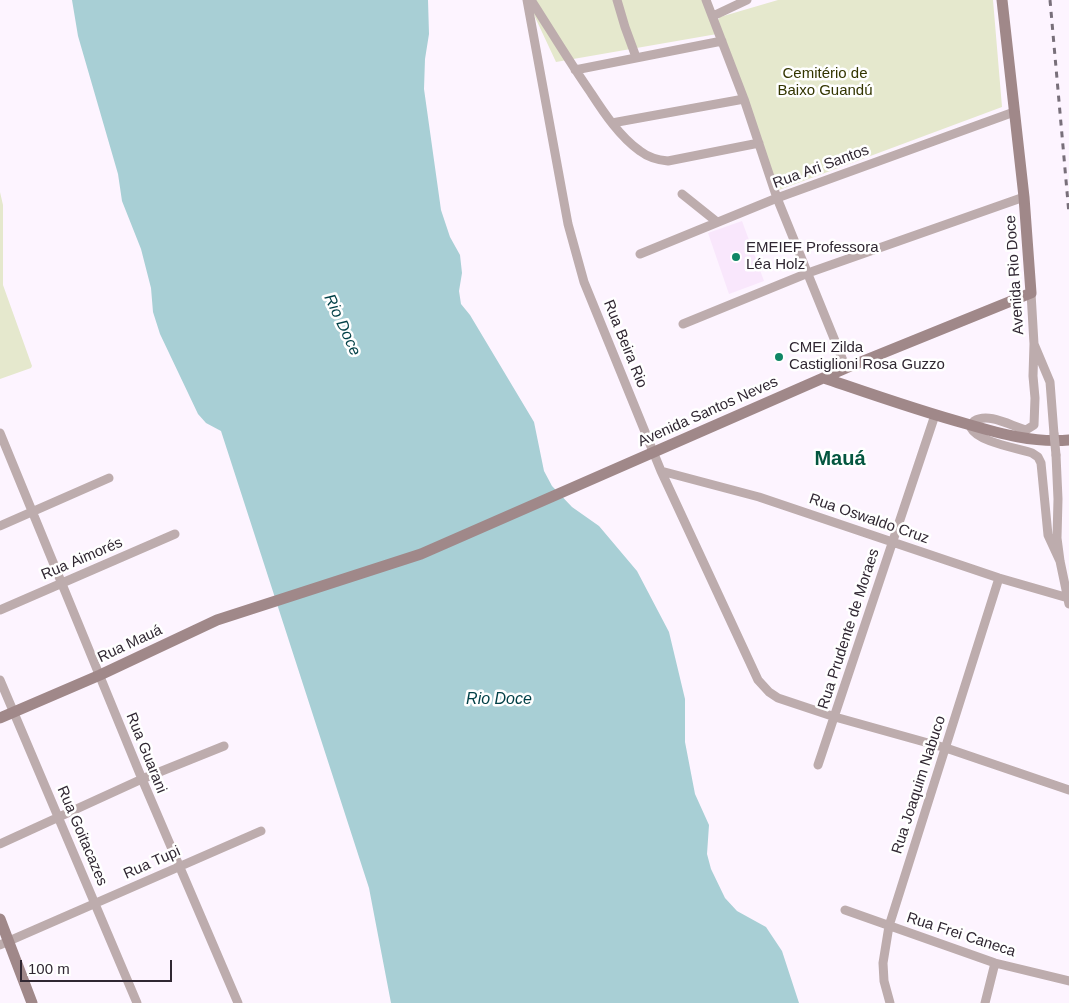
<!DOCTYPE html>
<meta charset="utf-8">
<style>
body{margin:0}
#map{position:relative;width:1069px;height:1003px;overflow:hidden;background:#fdf4ff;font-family:Arial,sans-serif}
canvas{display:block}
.scale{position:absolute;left:20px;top:960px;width:152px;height:22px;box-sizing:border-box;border:2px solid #302732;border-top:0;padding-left:6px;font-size:15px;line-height:18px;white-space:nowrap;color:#302732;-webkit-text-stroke:4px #fff;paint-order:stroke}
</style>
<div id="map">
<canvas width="1069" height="1003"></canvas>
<div class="scale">100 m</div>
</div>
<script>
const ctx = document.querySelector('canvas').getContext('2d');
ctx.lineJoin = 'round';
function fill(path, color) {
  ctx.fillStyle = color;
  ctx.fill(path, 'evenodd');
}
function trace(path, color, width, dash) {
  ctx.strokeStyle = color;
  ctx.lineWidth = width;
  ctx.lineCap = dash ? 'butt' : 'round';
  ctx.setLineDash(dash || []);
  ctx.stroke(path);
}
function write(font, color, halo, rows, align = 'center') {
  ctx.font = font + ' Arial,sans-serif';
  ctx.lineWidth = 5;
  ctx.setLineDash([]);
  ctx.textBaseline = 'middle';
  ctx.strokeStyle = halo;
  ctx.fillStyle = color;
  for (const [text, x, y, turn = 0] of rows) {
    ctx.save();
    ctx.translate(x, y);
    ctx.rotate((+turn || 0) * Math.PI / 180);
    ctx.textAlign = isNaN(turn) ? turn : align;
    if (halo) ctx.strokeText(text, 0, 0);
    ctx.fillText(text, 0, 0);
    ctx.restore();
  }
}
fill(new Path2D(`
 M742,221L764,281L729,294L708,233Z`), '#f9e7fc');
fill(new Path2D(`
 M527,0H705L715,24L720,17L778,0H993L1002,107L779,190L723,52L717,34L556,62Z
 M0,192L3,205V285L32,366L31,368L0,379Z`), '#e5e8cd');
fill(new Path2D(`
 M72,0H428L429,34L425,59L424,89L441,210L450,237L460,255L462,273L459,291L461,304L470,315L534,422L544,471L552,486L572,507L599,526L637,571L669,632L685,699V742L695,794L709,825L707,854L711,869L725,898L737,911L766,927L782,951L799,1003H391L369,888L221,431L206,423L198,414L160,334L153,312L151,288L141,249L122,201L118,174L78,36Z`), '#a8cfd5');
trace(new Path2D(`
 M527,0L568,224L584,282L661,471L758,680L769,692L778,698L835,717L946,748L1069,790
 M531,0C551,31 570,63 591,93C604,113 620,137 640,151C649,158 657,160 668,161L759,143
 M617,0L625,27L636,57
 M706,0L744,99L777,198L846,368
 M713,16L747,0
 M575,70L722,41
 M612,123L744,99
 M682,194L717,222
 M640,254L777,198L1014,112
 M1031,293L1034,344L1050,382L1054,434
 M683,324L808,273L1024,197
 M1034,344L1033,376L1035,398L1034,425L1026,430C1011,426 989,412 974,421L971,428C978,442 1017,448 1032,453L1038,457L1041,463L1048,535L1060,561
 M0,433L142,779L238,1003
 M1056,455L1058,499L1057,538L1060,561L1069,604
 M661,471L759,497L999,578L1068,598
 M0,526L109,478
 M0,610L175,534
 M0,680L137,1003
 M818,765L935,415
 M0,844L142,779L224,746
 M845,910L995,963L1069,981
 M0,945L261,831
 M890,1003L884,981L883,963L889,926L999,578
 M985,1003L995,963`), '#bdacad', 9);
trace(new Path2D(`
 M824,378C871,394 919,411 967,424C1001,434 1034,443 1069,440
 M0,718L100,675L217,620L421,554L846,368L1031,293L1024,197L1002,0
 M0,919L32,1003`), '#a08889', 11);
trace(new Path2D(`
 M1050,0L1069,214`), '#786f7a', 3, [6, 6]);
trace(new Path2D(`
 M1054,434L1056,455`), '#bdacad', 9);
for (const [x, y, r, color] of [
 [736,257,5,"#108666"],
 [779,357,5,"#108666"]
]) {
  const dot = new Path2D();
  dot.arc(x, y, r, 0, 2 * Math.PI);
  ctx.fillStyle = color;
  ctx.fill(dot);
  trace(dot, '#fff', 2);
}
write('15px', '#333500', '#fff', [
 ["Cemitério de",825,74],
 ["Baixo Guandú",825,91]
]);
write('15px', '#302732', '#fff', [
 ["Rua Ari Santos",821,167,-20],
 ["Avenida Rio Doce",1015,275,-94],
 ["Rua Beira Rio",625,344,68],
 ["Avenida Santos Neves",708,412,-24],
 ["Rua Oswaldo Cruz",869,519,19],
 ["Rua Aimorés",82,559,-23],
 ["Rua Prudente de Moraes",849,629,-72],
 ["Rua Mauá",130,644,-25],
 ["Rua Guarani",146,753,68],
 ["Rua Joaquim Nabuco",919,785,-72],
 ["Rua Goitacazes",82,836,67],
 ["Rua Tupi",152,863,-24],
 ["Rua Frei Caneca",961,935,18]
]);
write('15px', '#302732', '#fff', [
 ["EMEIEF Professora",746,248],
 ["Léa Holz",746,265],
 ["CMEI Zilda",789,348],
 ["Castiglioni Rosa Guzzo",789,365]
], 'left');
write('italic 16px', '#003f46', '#fff', [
 ["Rio Doce",342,325,65],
 ["Rio Doce",499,700]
]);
write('bold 20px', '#045640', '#fff', [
 ["Mauá",840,459]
]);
</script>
